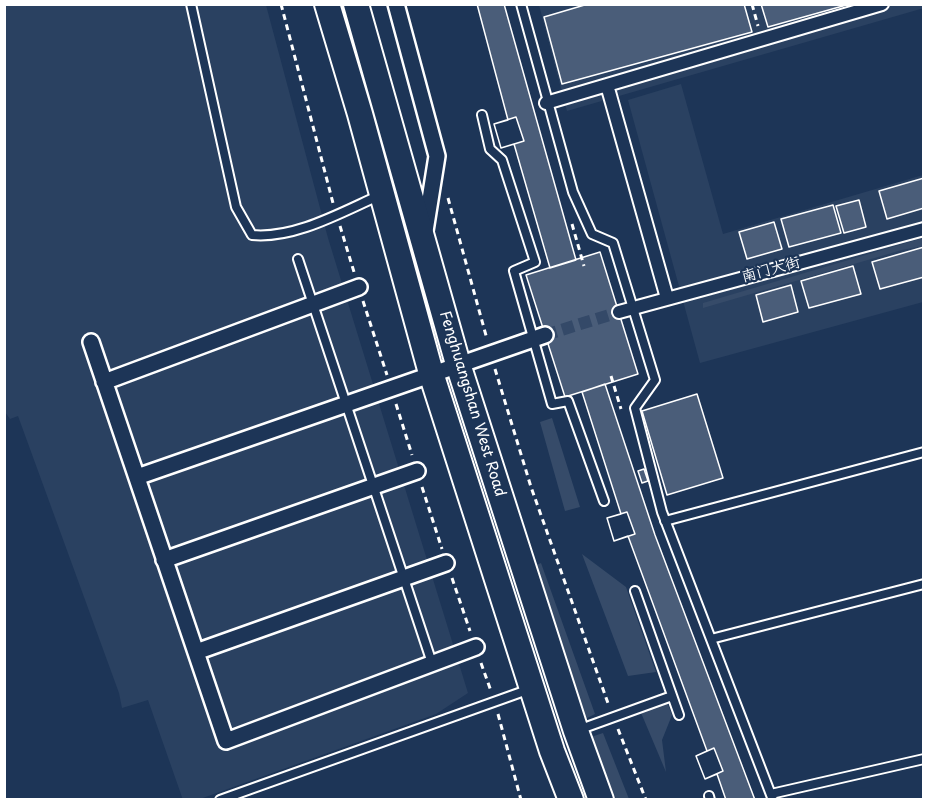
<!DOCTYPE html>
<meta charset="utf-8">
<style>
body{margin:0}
#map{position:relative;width:928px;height:804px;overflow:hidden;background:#1d3557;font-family:"Playpen Sans",sans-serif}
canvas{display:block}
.frame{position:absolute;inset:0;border:6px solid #fff;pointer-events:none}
</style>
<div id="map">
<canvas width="928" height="804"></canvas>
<div class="frame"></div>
</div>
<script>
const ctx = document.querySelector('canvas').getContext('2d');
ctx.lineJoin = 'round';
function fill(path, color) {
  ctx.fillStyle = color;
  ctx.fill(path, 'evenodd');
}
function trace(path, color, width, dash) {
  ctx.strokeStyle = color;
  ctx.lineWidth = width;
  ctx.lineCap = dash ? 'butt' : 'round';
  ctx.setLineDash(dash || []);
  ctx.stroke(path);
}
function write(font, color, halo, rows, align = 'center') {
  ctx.font = font + ' "Playpen Sans","LXGW WenKai TC",sans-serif';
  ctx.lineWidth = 4.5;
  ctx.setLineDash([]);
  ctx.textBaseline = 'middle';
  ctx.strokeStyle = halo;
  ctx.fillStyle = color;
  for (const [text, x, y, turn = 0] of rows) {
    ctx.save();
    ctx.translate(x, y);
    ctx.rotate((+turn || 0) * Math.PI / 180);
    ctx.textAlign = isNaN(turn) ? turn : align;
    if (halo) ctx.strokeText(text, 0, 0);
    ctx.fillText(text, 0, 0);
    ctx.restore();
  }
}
fill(new Path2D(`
 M923,4L924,8L567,111L539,5Z
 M4,5H266L328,238L468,693L436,714L200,799L183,800L148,700L122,708L119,693L18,416L10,419L5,412Z
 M681,84L723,234L923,175V302L700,363L628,100Z`), '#2a4161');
fill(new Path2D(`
 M923,238V246L902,250L703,308V303Z
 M552,418L580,507L565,511L540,422Z
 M582,554L626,587L656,672L628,676Z
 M541,563L595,714L583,720L529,568Z
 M666,699L672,715L662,740L666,772L639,708Z
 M603,733L629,799H616L591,737Z`), '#364b69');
const building = new Path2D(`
 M477,4H504L576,260L550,268L514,144L501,148L494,124L508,120Z
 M588,4H744L752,32L562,84L544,17Z
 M761,4H850L768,27Z
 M516,117L524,141L501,148L494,124Z
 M924,178V208L887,219L879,191Z
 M859,200L866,227L844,233L836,206Z
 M833,205L841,233L789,247L781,219Z
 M774,222L782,249L747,259L739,232Z
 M924,247V277L880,289L872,262Z
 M600,252L638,374L565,397L526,275Z
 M853,266L861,294L809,308L801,281Z
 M791,285L798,312L763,322L756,295Z
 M605,384L655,535L755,800H726L717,774L705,779L696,756L707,751L628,536L614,541L607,518L621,514L582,392Z
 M697,394L723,478L667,495L642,411Z
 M644,469L648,481L642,483L638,471Z
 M627,512L635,534L614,541L607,518Z
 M714,748L723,771L705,779L696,756Z`);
fill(building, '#4a5d79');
trace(building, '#fff', 1.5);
trace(new Path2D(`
 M545,335L619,312`), '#344968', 12, [12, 6]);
const service = new Path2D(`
 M191,4L236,207L252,235C294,239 340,213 378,196
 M521,4L573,192L592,234L613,243L655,380L635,408L662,512L773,800
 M482,115L490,149L502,160L535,262L514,271L552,404L568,401L604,501
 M298,259L432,663
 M665,521L924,452
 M635,591L679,715
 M711,639L924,584
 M578,730L672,696
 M771,794L924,759
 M709,796L710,800
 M220,800L530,689`);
const pedestrian = new Path2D(`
 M607,85L667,298
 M546,103L882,4
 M619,312L924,229`);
const minor = new Path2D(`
 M396,4L437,156L425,231
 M91,342L226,741L476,647
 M104,382L359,287
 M137,477L545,335
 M164,560L417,471
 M196,652L446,563`);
const primary = new Path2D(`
 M327,4L360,114L431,373L552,751L571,800
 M356,4L458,364L576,731L601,800`);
trace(service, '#fff', 12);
trace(pedestrian, '#fff', 16);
trace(minor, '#fff', 20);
trace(primary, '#fff', 28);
trace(new Path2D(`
 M281,4L333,203
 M752,4L758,26
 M448,198L487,339
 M572,224L584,266
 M340,226L354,272
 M363,301L387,375
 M495,369L531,487L609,706
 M611,376L621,409
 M396,404L412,455
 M422,487L442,549
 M452,578L470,631
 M481,663L491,691
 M498,714L521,800
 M618,729L646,800`), '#fff', 3, [6, 4.5]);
trace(service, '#1d3557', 8);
trace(pedestrian, '#1d3557', 12);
trace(minor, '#1d3557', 15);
trace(primary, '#1d3557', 24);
write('15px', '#fff', '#1d3557', [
 ["南门大街",771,270,-15],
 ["Fenghuangshan West Road",472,404,73]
]);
</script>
